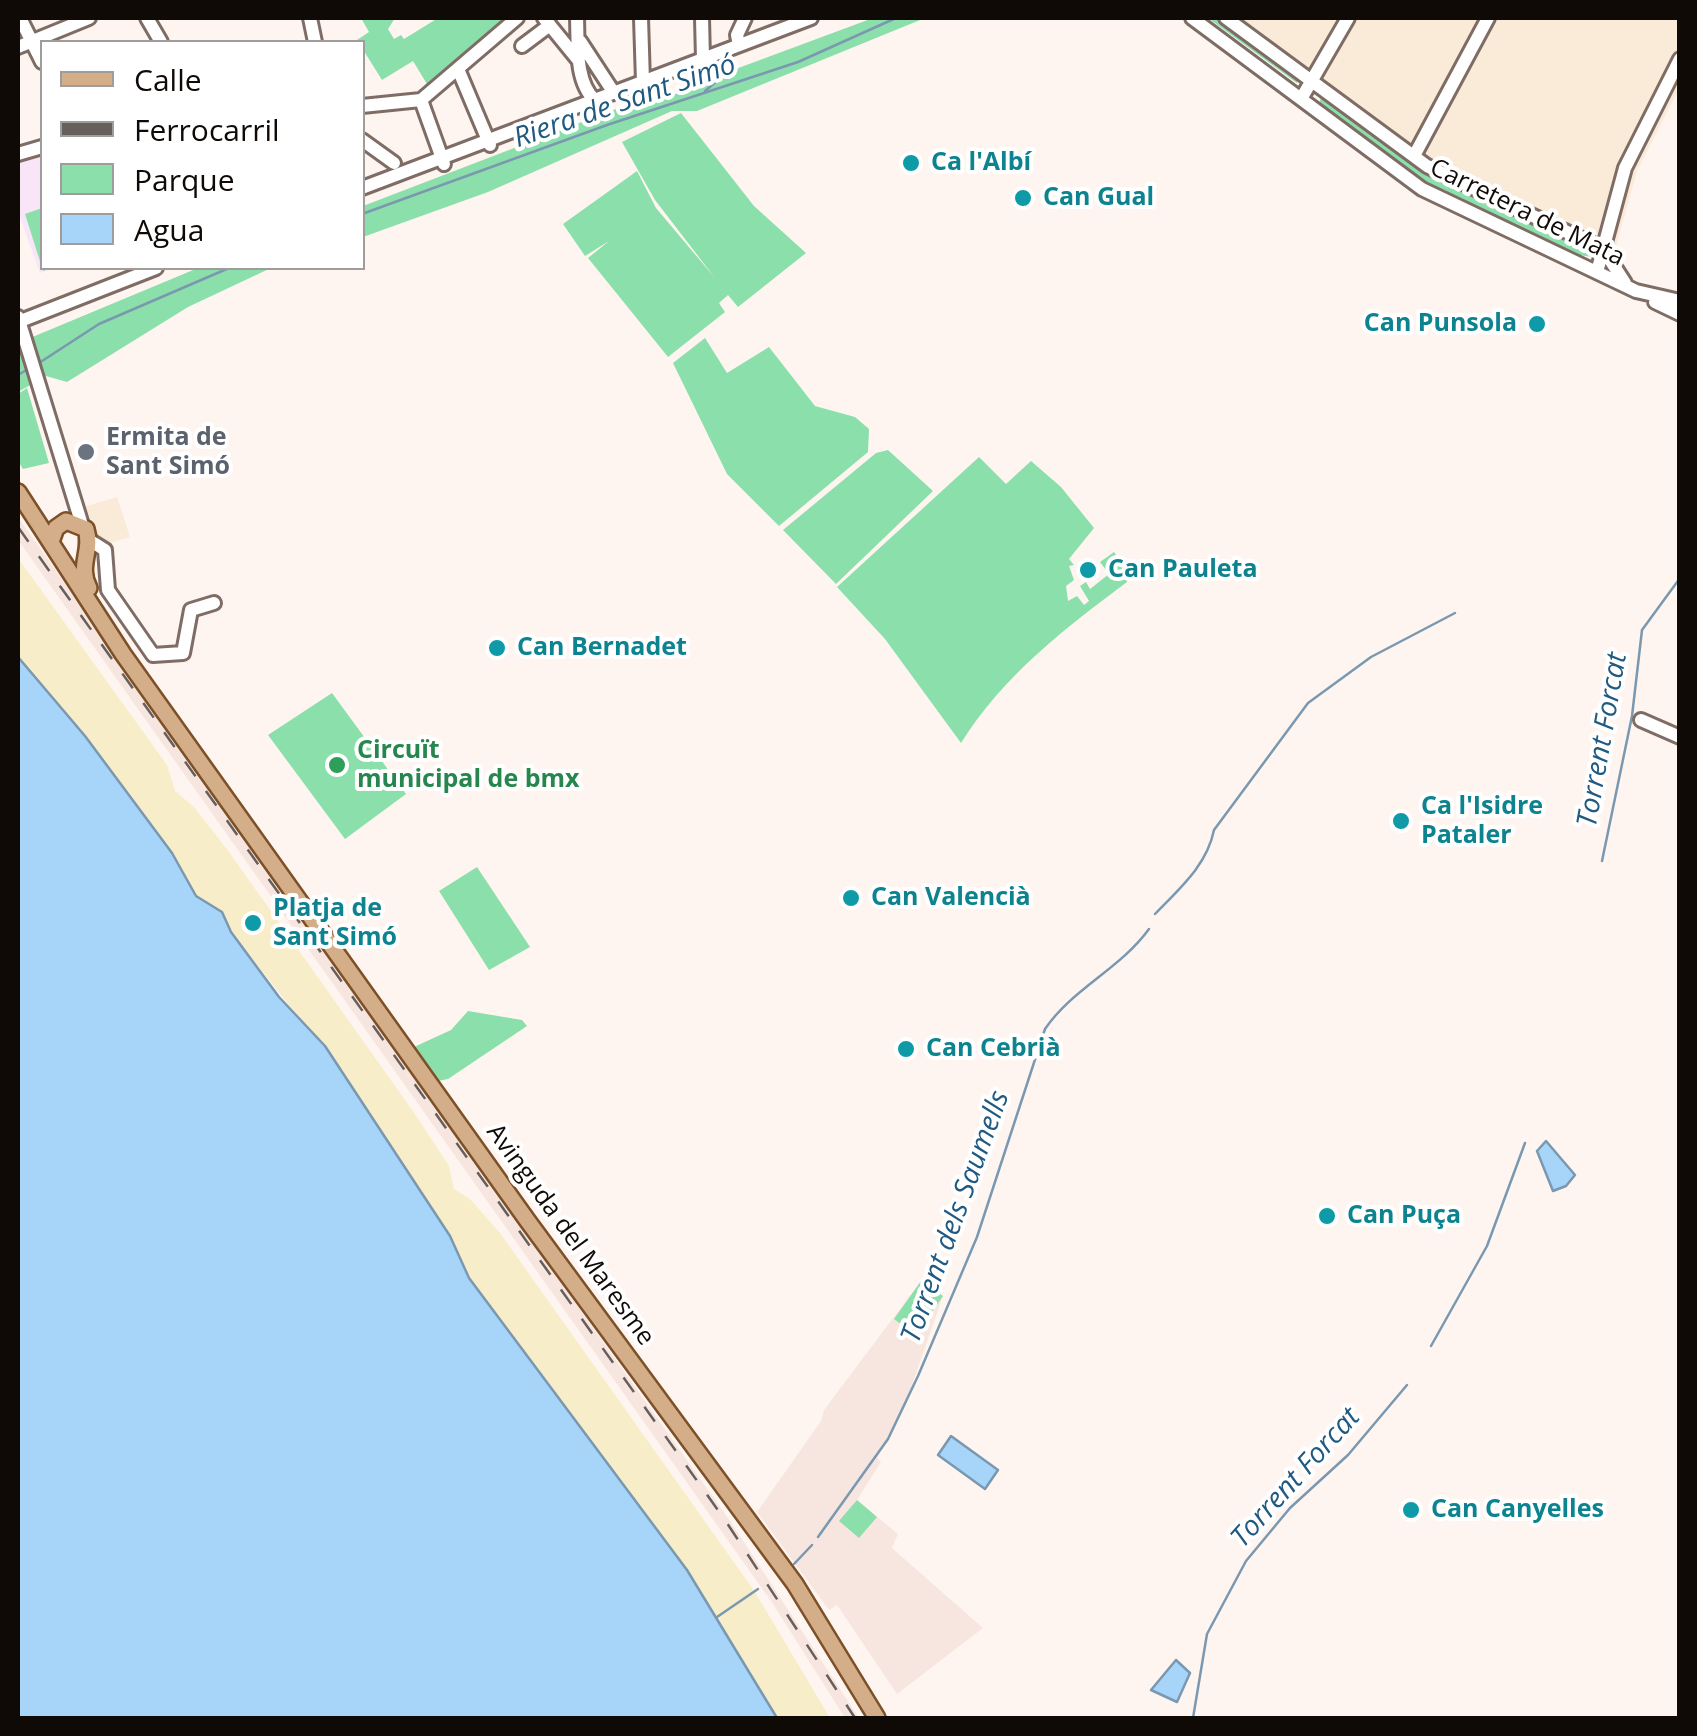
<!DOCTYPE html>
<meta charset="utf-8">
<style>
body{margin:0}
#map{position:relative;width:1697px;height:1736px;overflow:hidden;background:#fef5f1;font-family:"Open Sans",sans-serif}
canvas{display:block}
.frame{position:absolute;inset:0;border:20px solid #100a07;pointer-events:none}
.legend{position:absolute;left:40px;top:40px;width:325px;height:230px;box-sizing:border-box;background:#fff;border:2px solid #9f9d9c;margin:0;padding:12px 18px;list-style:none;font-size:30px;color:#100a07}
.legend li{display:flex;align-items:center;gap:20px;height:50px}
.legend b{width:50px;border:2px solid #9f9d9c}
</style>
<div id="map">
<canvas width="1697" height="1736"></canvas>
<div class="frame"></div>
<ul class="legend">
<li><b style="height:12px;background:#d4ad89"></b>Calle</li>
<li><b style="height:12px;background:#675f5c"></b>Ferrocarril</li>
<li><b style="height:28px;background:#8bdfaa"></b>Parque</li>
<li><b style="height:28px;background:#a7d5f9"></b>Agua</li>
</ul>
</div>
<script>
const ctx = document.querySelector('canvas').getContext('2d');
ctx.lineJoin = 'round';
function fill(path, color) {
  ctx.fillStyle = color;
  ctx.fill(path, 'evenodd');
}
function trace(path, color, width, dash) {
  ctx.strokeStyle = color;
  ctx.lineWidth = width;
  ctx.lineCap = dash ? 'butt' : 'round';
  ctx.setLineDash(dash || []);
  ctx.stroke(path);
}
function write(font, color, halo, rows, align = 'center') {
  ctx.font = font + ' "Open Sans",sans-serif';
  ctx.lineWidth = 8;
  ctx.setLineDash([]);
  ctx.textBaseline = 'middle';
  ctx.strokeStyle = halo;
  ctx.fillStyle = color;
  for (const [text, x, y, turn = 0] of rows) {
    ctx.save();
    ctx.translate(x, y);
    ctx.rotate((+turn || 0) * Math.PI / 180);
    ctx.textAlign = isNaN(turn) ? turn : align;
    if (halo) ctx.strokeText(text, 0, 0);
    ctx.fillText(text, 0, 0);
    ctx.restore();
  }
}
fill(new Path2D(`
 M18,517L728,1518L859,1718H845L773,1604L18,540Z
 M921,1281L943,1296L906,1402L877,1458L881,1462L857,1500L898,1534L892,1548L983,1628L897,1694L837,1605L829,1610L757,1512L821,1421L824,1410Z`), '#f7e6df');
fill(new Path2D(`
 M1226,18H1679V89L1637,171L1616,246L1463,186Z
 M117,497L130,537L110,543L97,534L84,507Z`), '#faead8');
fill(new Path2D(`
 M42,155V208L25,214L43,271L54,268L40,273L18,212V163Z`), '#f8e6f8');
fill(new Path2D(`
 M361,18H395L388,29L394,39L401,35L404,39L438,18H512L430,89L413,61L382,80L357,40L369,32Z
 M873,18H925L697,111H672L488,192L363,237V206L668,89L670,96L708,82L722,68L733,70Z
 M1208,18H1222L1299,79L1297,83Z
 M1322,96L1436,177L1591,248L1593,257L1571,254L1441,193L1319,103Z
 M681,113L754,206L806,253L738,307L728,295L719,303L725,312L668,357L588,258L609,241L585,256L563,224L637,171L656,208L715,278L655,200L622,142Z
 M42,208V268H52L43,271L25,214Z
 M198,268H271L188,307L67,382L46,376L18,392V343Z
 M705,338L727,373L769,347L815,406L855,417L869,429L868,452L779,526L727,474L673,363Z
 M27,388L49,463L23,469L18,461V394Z
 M888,450L933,491L836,584L783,530L876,453Z
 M979,457L1006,484L1031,461L1061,487L1094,528L1069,559L1074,565L1069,566L1074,580L1066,586L1068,601L1077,596L1084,605L1089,601L1080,586L1086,582L1090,589L1109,574L1100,562L1114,552L1128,572L1127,582C1065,628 1003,676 961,743L885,639L837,587Z
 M332,693L406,794L345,839L268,735Z
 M477,867L530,947L489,970L439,891Z
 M468,1011L522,1020L527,1026L448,1079L438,1081L414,1047L451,1030Z
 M921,1281L943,1296L916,1335L894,1319Z
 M857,1500L877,1517L859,1538L839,1521Z`), '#8bdfaa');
fill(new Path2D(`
 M18,558L167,765L175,791L194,807L229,852L417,1117L449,1166L454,1189L470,1199L500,1233L755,1592L830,1718H777L687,1570L469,1278L450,1236L338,1067L231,932L222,912L196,896L172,853L85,736L18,657Z`), '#f7edc8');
const water = new Path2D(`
 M18,657L85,736L172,853L196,896L222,912L231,932L279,997L325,1046L450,1236L469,1278L687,1570L777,1718H18Z
 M1546,1141L1575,1175L1566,1186L1553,1191L1537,1151Z
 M951,1436L998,1470L985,1489L938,1455Z
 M1176,1660L1190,1673L1177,1702L1151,1690Z`);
fill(water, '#a7d5f9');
trace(water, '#7a98b0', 2.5);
trace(new Path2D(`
 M705,91L723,76L726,66
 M362,214L607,125L798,62L896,18
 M39,363L99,324L229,268
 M18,375L28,369
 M1602,861L1632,716L1642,630L1680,578
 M1155,914C1180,888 1207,865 1214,830L1308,703L1371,657L1455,613
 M1431,1346L1487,1246L1525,1143
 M818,1537L888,1439L918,1376L977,1237L1045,1029C1072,989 1120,969 1149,929
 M794,1564L812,1545
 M717,1617L758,1589
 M1193,1718L1207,1634L1246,1561L1290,1508L1348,1455L1407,1385`), '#7a98b0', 2.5);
const minor = new Path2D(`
 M20,18L42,62
 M147,18L161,42
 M310,18L315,42
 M544,18L579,61
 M577,18C578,42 575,83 595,100
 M641,18L643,82
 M702,18L703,59
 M1192,18L1422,189L1636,291L1680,301
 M1226,18L1427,166L1603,249L1625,283
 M580,41L614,93
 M739,45L737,35L745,18
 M522,46L550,25
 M18,47L89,18
 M458,69L490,145
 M1301,99L1348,18
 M421,100L444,164
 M362,106L421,100L517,18
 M362,140L394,163
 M18,154L42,147
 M1414,156L1488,18
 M362,188L811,18
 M1597,272L1625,168L1680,59
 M1655,302L1680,314
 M18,317L82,525
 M18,322L156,268
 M89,540L105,550L108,590L153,655L183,653L191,610L214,603
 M1641,720L1680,737`);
const major = new Path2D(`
 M18,492L123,654L527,1220L795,1584L877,1718
 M52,539L56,528L66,521L86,529C93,550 77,566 89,588`);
trace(minor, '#7f6d65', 18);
trace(major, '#7d5028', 20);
trace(minor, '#fff', 12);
trace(major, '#d4ad89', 15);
trace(new Path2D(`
 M18,527L725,1520L855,1718`), '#675f5c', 2.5, [18, 18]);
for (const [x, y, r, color] of [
 [911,163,10,"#0f9aa8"],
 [1023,198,10,"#0f9aa8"],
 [1537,324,10,"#0f9aa8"],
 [86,452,10,"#6b7280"],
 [1088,570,10,"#0f9aa8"],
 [497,648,10,"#0f9aa8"],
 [337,765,10,"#2e9e5b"],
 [1401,821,10,"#0f9aa8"],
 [851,898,10,"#0f9aa8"],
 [253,923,10,"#0f9aa8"],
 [906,1049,10,"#0f9aa8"],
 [1327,1216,10,"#0f9aa8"],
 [1411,1510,10,"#0f9aa8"]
]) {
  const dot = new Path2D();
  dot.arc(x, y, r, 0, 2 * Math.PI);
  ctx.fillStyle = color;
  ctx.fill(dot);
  trace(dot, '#fff', 4);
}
write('bold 25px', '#0d838f', '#fff', [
 ["Ca l'Albí",931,163],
 ["Can Gual",1043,198],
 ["Can Punsola",1517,324,"right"],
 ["Can Pauleta",1108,570],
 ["Can Bernadet",517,648],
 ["Ca l'Isidre",1421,807],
 ["Pataler",1421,836],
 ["Can Valencià",871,898],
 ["Platja de",273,909],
 ["Sant Simó",273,938],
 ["Can Cebrià",926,1049],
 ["Can Puça",1347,1216],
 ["Can Canyelles",1431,1510]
], 'left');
write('25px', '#100a07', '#fff', [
 ["Carretera de Mata",1527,213,26],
 ["Avinguda del Maresme",570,1235,54]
]);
write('bold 25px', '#5b616d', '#fff', [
 ["Ermita de",106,438],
 ["Sant Simó",106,467]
], 'left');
write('bold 25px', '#27864d', '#fff', [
 ["Circuït",357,751],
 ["municipal de bmx",357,780]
], 'left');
write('italic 28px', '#205a81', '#fff', [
 ["Riera de Sant Simó",625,102,-19],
 ["Torrent Forcat",1603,740,-80],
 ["Torrent dels Saumells",956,1217,-70],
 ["Torrent Forcat",1296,1478,-48]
]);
</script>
